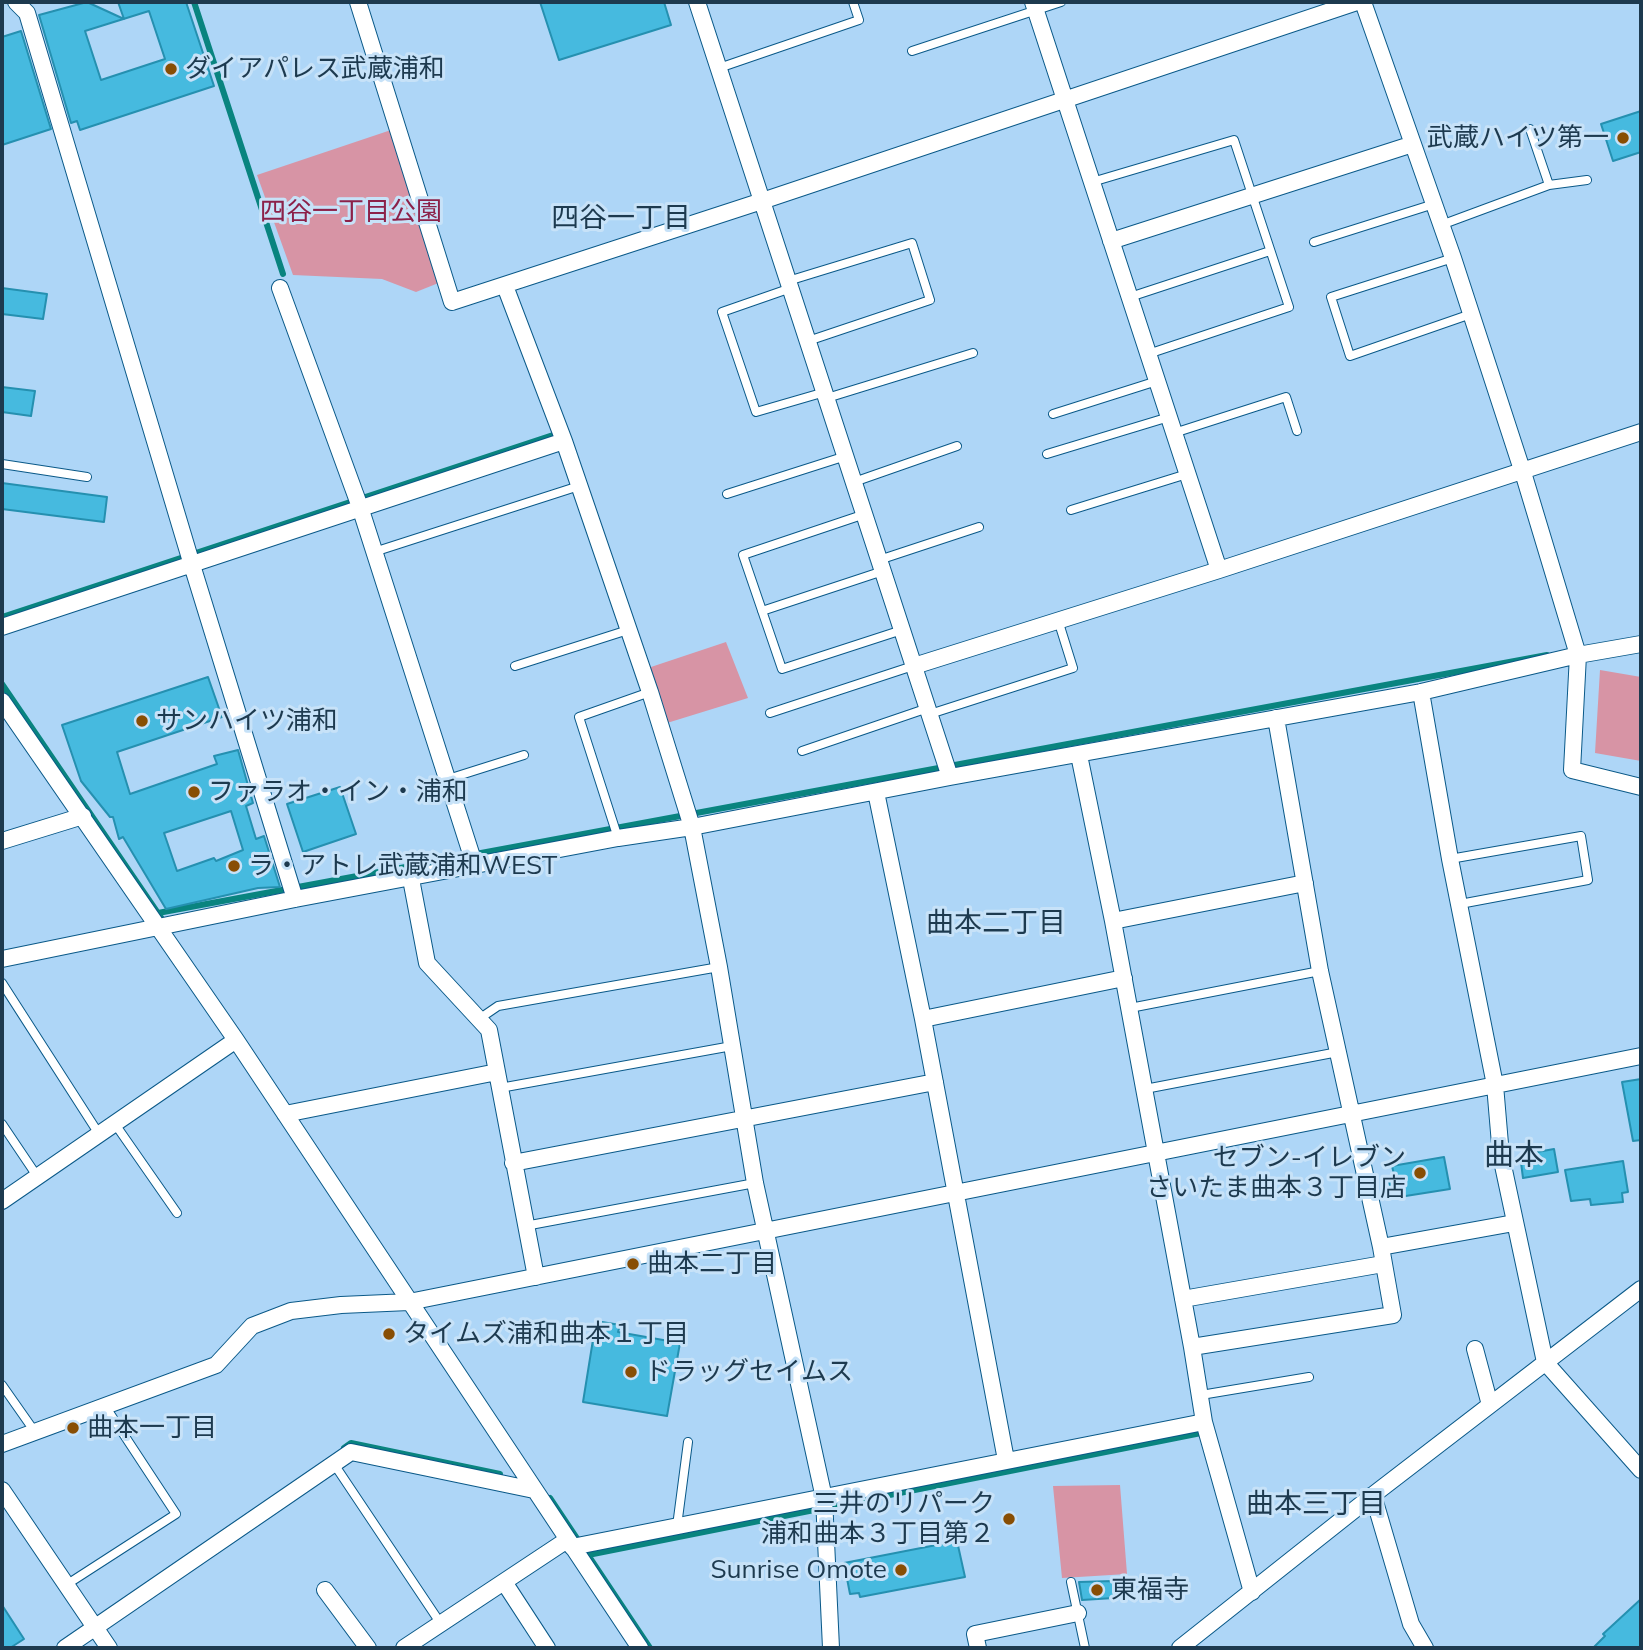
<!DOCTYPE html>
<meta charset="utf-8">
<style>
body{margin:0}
#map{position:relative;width:1643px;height:1650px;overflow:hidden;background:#aed6f7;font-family:Mulish,sans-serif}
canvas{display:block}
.frame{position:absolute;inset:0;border:4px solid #1d3a4f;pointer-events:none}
</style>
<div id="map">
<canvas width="1643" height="1650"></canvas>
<div class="frame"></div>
</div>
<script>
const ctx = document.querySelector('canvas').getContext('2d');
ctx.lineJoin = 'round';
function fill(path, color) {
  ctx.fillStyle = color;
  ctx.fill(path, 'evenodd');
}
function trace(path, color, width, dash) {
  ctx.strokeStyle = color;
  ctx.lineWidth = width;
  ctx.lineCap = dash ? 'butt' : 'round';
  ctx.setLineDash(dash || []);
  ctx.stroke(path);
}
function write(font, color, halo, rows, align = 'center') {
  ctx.font = font + ' Mulish,"Noto Sans JP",sans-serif';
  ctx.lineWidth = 6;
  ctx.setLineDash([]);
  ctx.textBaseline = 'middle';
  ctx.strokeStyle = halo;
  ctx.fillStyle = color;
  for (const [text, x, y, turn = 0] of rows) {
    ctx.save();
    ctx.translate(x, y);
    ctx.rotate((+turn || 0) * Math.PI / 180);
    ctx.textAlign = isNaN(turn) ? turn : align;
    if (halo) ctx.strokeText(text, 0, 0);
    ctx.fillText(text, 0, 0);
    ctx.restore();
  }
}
fill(new Path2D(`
 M391,130L441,282L416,292L382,279L293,275L257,175Z
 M726,642L748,698L667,723L648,668Z
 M1600,670L1641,677V761L1595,753Z
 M1120,1485L1127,1574L1062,1578L1053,1486Z`), '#d794a5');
trace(new Path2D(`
 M194,2L283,274
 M2,617L556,434
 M2,684L166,925
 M158,913L1547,655
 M344,1448L351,1443L500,1474
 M550,1498L650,1648
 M588,1555L1201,1433`), '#09847f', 6);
const building = new Path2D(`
 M87,2L124,19L118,2H186L214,86L80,130L77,121L71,123L39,15ZM149,11L165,59L101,80L85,31Z
 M540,2H664L671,25L559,60Z
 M21,31L51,129L2,145V37Z
 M1641,111V152L1613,161L1601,124Z
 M2,288L47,294L43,319L2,314Z
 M2,387L35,391L31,416L2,412Z
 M2,483L107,497L104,522L2,509Z
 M208,677L222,717L117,752L130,794L217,764L214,756L238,750L253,803L246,806L256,839L264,836L280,887L258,888L166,909L123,837L119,839L113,817H110L81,781L62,725ZM231,811L243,850L216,861L214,858L177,871L164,833Z
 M340,787L356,834L303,852L287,804Z
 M1641,1079V1140L1633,1141L1622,1082Z
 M1554,1149L1558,1172L1523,1178L1520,1155Z
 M1444,1157L1450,1189L1393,1198L1389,1181L1395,1179L1392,1166Z
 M1623,1161L1628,1192L1622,1193L1623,1202L1591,1205L1590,1199L1571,1201L1565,1170Z
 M596,1321L620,1325L618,1332L680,1343L667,1416L583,1402Z
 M957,1541L965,1577L860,1597L859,1593L850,1594L844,1563Z
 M1113,1581L1114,1598L1082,1600L1079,1582Z
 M1641,1599V1648H1593L1605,1636L1603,1634Z
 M2,1605L24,1639L10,1648H2Z`);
fill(building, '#46badf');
trace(building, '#2590b0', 2);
const lane = new Path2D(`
 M912,51L1061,2
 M719,68L859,20L853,2
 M1530,129L1549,185
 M1092,182L1234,140L1289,307L1148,354
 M1441,225L1549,185L1587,180
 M1314,242L1434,204
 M1453,258L1331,297L1350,356L1471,314
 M788,281L912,243L930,300L808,341
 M791,288L722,312L756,412L825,392
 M1130,297L1270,251
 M827,398L973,353
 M1053,414L1157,381
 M1174,433L1286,397L1297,431
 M1047,454L1169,417
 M2,464L87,477
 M854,482L957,446
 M727,494L846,456
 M1071,510L1187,474
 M865,514L743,555L782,669L902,630
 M374,552L579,486
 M879,560L979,527
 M762,611L883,571
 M515,666L628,630
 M770,713L913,666
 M930,714L1073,668L1058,620
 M802,751L928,708
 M448,779L524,755
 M618,838L579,717L650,692
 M1450,859L1581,836L1588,880L1460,904
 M2,983L99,1134
 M1130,1008L1320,971
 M479,1019L498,1006L719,967
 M500,1088L732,1046
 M1145,1089L1338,1052
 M2,1124L37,1176
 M115,1124L177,1213
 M525,1226L755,1183
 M2,1385L35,1432
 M1201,1395L1309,1377
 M334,1464L441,1624
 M677,1526L688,1442
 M1071,1582L1085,1648
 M66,1585L176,1514L105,1406`);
const street = new Path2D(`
 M16,2L27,13L192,565L295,899
 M358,2L452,302L762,201L1357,2
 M697,2L950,777
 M1033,2L1219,570
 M1363,2L1453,258L1525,479L1578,655L1572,770L1641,787
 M1111,241L1413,144
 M505,286L564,441L650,692L692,827L719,967L755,1183L824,1498L831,1648
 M280,288L360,507L475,866
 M2,627L564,441
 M914,666L1219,570L1641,432
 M1421,692L1450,859L1495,1085L1501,1156L1545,1362L1641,1470
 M2,701L236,1040L640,1648
 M1079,755L1113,921L1192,1347L1204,1422L1252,1592
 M876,792L923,1019L1006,1460
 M2,841L83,816
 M411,879L427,963L489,1030L536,1277
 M1113,921L1305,883
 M2,959L295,899L618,838L692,827L950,777L1421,692L1578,655L1641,644
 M923,1019L1124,978
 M285,1114L497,1072
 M513,1163L935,1082
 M2,1201L236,1040
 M1381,1247L1514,1223
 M1183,1299L1383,1264
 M1192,1347L1393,1315L1381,1247L1320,971L1276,718
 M1475,1349L1490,1405
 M2,1444L216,1365L252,1326L291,1311L341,1305L409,1302L1641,1056
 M2,1490L109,1648
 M1373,1495L1411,1624L1425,1648
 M572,1547L1204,1422
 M504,1582L547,1648
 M325,1590L368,1648
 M65,1648L351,1452L534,1490
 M404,1648L567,1540
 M978,1648L975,1634L1078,1613
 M1180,1648L1373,1495L1641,1289`);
trace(lane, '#0a5988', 10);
trace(street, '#0a5988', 18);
trace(lane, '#fff', 8);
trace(street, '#fff', 16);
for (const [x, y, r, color] of [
 [171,69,7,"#884e04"],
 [1623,138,7,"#884e04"],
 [142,721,7,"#884e04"],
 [194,792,7,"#884e04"],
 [234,866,7,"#884e04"],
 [1420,1173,7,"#884e04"],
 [633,1264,7,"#884e04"],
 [389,1334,7,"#884e04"],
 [631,1372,7,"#884e04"],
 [73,1428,7,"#884e04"],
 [1009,1519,7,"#884e04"],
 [901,1570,7,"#884e04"],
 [1097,1590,7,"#884e04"]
]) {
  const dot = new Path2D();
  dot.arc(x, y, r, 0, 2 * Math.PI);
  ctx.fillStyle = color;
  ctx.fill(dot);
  trace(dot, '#c7e2f8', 2.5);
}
write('26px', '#1d3a4f', '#c7e2f8', [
 ["ダイアパレス武蔵浦和",185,69],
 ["武蔵ハイツ第一",1609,138,"right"],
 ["サンハイツ浦和",156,721],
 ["ファラオ・イン・浦和",208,792],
 ["ラ・アトレ武蔵浦和WEST",248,866],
 ["セブン-イレブン",1406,1158,"right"],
 ["さいたま曲本３丁目店",1406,1188,"right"],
 ["曲本二丁目",647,1264],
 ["タイムズ浦和曲本１丁目",403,1334],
 ["ドラッグセイムス",645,1372],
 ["曲本一丁目",87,1428],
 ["三井のリパーク",995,1504,"right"],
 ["浦和曲本３丁目第２",995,1534,"right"],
 ["Sunrise Omote",887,1570,"right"],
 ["東福寺",1111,1590]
], 'left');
write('26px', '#8c2149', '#c7e2f8', [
 ["四谷一丁目公園",351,212]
]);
write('28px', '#1d3a4f', '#c7e2f8', [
 ["四谷一丁目",621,219],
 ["曲本二丁目",996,924],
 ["曲本三丁目",1316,1505]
]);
write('30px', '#1d3a4f', '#c7e2f8', [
 ["曲本",1514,1156]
]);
</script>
